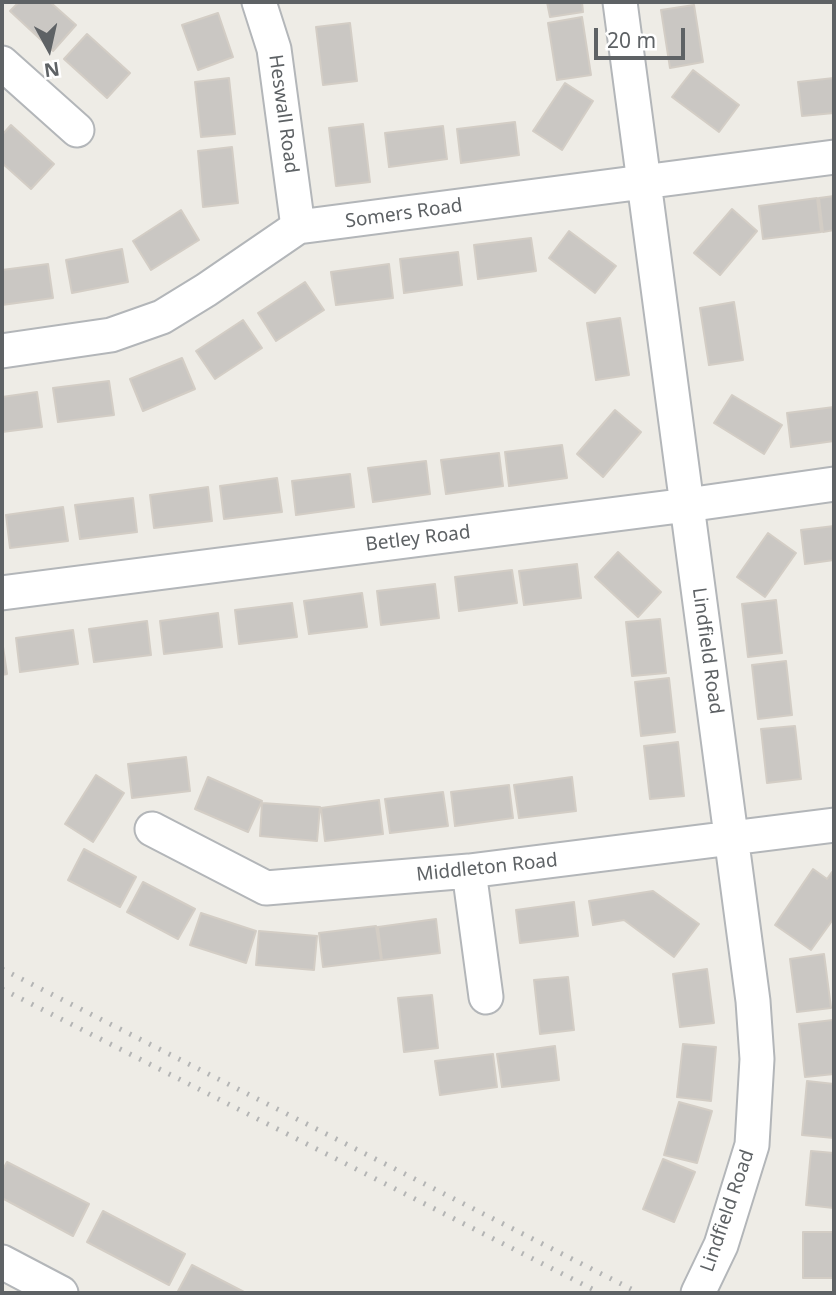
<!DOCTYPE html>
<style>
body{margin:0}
#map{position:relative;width:836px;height:1295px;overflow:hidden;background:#eeece6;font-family:"Noto Sans",sans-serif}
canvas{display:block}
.frame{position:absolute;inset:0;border:4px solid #5e6265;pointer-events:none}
.north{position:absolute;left:14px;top:14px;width:70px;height:70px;-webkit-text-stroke:5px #fff;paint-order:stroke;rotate:172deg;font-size:19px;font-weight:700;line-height:28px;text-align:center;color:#5e6265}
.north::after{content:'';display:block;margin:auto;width:24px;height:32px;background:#5e6265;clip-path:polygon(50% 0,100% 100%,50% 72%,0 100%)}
.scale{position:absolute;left:594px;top:28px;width:91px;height:32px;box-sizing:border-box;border:4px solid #5e6265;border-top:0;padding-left:9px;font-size:21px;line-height:24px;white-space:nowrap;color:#5e6265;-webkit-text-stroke:5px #fff;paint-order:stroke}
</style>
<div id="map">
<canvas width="836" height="1295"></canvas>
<div class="frame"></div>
<div class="north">N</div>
<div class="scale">20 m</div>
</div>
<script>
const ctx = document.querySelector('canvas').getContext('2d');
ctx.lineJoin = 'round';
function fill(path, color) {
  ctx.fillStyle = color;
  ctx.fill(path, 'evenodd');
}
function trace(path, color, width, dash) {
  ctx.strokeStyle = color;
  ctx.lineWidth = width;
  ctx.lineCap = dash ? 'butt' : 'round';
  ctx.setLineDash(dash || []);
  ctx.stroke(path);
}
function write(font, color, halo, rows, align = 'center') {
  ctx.font = font + ' "Noto Sans",sans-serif';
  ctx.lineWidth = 5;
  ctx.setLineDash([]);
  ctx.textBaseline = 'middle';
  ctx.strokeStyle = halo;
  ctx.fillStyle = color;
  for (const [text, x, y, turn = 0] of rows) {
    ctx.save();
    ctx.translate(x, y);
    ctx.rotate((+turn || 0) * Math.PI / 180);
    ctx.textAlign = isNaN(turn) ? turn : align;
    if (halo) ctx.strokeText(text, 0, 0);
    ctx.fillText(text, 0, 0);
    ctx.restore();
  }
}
const building = new Path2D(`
 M19,2H50L76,25L53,51L10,11Z
 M547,2H582L583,12L550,17Z
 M694,5L703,62L670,68L661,10Z
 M218,13L233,57L198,70L182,25Z
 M582,17L591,75L557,80L548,23Z
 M350,23L357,81L323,85L316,27Z
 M87,34L130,73L107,98L64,59Z
 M693,70L739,105L719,132L672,97Z
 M229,78L235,134L201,137L195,82Z
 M834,78V113L802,116L798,82Z
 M565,83L593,101L562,150L533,131Z
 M515,122L519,155L461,163L457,129Z
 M363,124L370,182L336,186L329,128Z
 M11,125L54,164L31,189L2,163V135Z
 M443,126L447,159L389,167L385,133Z
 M232,147L238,203L203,207L198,151Z
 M834,196V230L823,232L819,198Z
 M817,198L821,232L763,239L759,206Z
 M732,209L757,231L720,275L694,253Z
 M181,210L199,240L151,270L133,241Z
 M569,231L616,266L595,293L549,258Z
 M531,238L536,271L478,279L474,245Z
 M122,249L128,282L72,293L66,260Z
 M458,252L462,285L404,293L400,259Z
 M48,264L53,298L2,305V270Z
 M389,264L393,298L336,305L331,272Z
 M305,282L324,310L276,341L258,313Z
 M734,302L743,360L709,365L700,308Z
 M620,318L629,375L596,380L587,323Z
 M243,320L262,348L215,379L196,351Z
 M182,358L195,389L143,411L130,379Z
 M109,381L114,415L58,422L53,388Z
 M37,392L42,427L2,432V397Z
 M732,395L782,425L764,454L714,423Z
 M834,407V441L791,447L787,413Z
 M615,410L641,432L603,477L577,454Z
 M562,445L567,478L509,486L505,452Z
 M499,453L503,486L446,494L441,460Z
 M426,461L430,494L373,502L368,468Z
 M350,474L354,507L296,515L292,481Z
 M277,478L282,512L224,519L220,486Z
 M208,487L212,521L154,528L150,495Z
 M133,498L137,532L80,539L75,505Z
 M63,507L68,541L10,548L6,515Z
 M834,526V560L805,564L801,530Z
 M768,533L796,553L765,597L737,577Z
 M618,552L661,592L638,617L595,577Z
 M577,564L581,598L524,605L519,571Z
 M512,570L517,603L459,611L455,577Z
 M435,584L439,618L381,625L377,591Z
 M362,593L367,627L309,634L304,601Z
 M776,600L782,653L748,657L742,604Z
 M292,603L297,637L239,644L235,610Z
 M218,613L222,647L164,654L160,621Z
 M660,619L666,673L632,676L626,622Z
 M147,621L151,655L94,662L89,629Z
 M73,630L78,664L20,672L16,638Z
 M2,640L7,674L2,675Z
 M786,661L792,715L758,719L752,665Z
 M669,678L675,732L641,736L635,682Z
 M795,726L801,779L767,783L761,729Z
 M678,742L684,796L650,799L644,746Z
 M186,757L190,791L132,798L128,764Z
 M96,775L124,793L93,842L65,824Z
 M208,777L262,801L248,832L195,809Z
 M572,777L576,811L519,818L514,785Z
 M509,785L513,818L455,826L451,792Z
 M443,792L448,826L390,833L385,799Z
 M379,800L383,834L325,841L321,808Z
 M262,803L320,807L317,841L260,836Z
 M84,849L136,877L120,907L68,880Z
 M813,869L827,879L832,872L834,874V918L811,950L775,925Z
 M143,882L195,909L178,939L127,912Z
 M653,891L699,924L674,957L624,920L593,925L589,901Z
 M574,902L578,936L520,943L516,910Z
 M201,913L256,931L246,963L190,945Z
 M436,919L440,953L382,960L378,927Z
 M376,926L381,960L323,967L319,933Z
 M259,931L317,936L314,970L256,965Z
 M824,954L831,1008L797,1012L790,959Z
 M707,969L714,1023L680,1027L673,974Z
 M568,977L574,1030L540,1034L534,980Z
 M432,995L438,1048L404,1052L398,998Z
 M833,1020L834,1074L805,1077L799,1024Z
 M683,1044L716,1047L711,1101L677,1097Z
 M555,1046L559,1080L502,1087L497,1054Z
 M493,1054L497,1087L440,1095L435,1061Z
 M807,1081L834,1084V1138L802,1135Z
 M679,1102L712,1111L697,1163L664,1155Z
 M811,1151L834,1153V1208L806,1205Z
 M663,1159L695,1172L674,1222L643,1209Z
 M7,1162L89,1204L73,1236L2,1198V1171Z
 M103,1211L185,1254L169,1285L87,1242Z
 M803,1232H834V1278H803Z
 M192,1265L246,1293H177Z`);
fill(building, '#cac7c3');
trace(building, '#d3cdc5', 2);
const street = new Path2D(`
 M259,2L274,49L298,227
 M620,2L753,1001L757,1059L752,1145L721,1245L698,1293
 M2,63L77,130
 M2,351L111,335L162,317L206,290L298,227L834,157
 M2,593L687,505L834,484
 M152,829L266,888L469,871L834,825
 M469,871L486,997
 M2,1262L61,1293`);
trace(street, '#b3b6b9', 37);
trace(street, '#fff', 33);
trace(new Path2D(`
 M2,969L639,1293
 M2,989L600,1293`), '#b4b5b5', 5, [2, 9]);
write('19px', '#5e6265', '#fff', [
 ["Heswall Road",283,114,82],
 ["Somers Road",404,214,-8],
 ["Betley Road",418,539,-7],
 ["Lindfield Road",707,651,82],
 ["Middleton Road",487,868,-6],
 ["Lindfield Road",728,1211,-71]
]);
</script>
